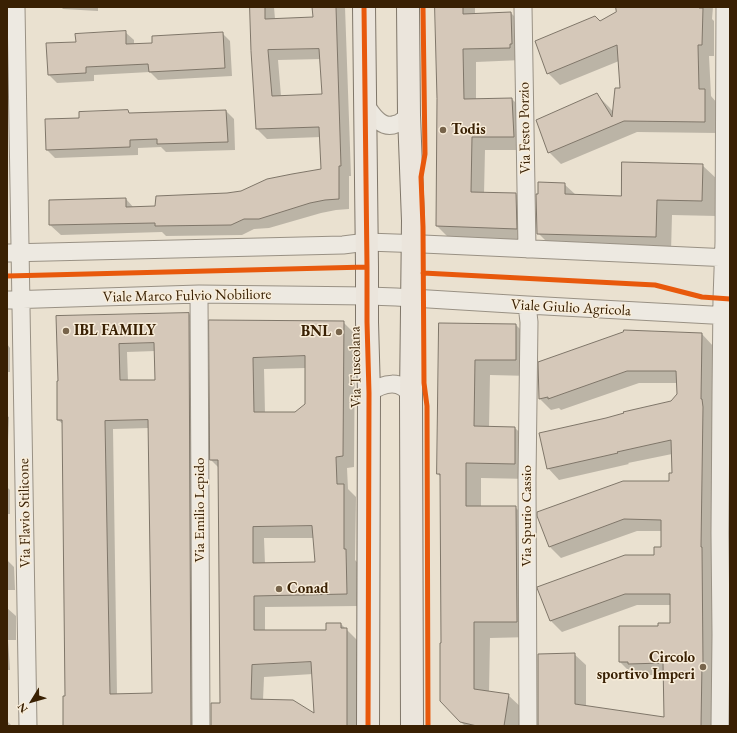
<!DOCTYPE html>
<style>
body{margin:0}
#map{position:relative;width:737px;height:733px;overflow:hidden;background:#eae1d0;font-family:"EB Garamond",serif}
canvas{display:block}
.frame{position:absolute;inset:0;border:8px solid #392003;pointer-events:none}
.north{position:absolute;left:12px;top:681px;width:40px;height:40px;-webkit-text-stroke:3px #f8edda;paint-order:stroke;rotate:233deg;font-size:11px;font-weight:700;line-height:16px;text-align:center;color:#392003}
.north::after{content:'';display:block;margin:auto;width:14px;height:18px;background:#392003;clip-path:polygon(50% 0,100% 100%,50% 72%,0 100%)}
</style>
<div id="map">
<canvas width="737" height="733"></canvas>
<div class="frame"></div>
<div class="north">N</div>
</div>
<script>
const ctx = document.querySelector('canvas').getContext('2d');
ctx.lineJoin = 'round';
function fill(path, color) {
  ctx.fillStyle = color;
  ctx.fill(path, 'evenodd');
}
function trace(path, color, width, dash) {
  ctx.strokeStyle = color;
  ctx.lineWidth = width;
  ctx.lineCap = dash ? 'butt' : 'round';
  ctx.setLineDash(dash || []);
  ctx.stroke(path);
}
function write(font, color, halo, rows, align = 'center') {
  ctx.font = font + ' "EB Garamond",serif';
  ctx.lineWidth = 3;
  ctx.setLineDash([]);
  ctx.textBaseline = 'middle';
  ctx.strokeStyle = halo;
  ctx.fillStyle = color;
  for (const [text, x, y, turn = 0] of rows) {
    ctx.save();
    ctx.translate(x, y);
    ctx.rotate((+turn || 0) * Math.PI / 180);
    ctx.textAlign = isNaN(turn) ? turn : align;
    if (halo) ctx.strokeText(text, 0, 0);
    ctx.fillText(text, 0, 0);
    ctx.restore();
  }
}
fill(new Path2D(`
 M61,7H98V11L63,9Z
 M251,7H274L275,19L314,18L313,7H345L351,176H349V209L336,210L321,213L269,228L254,229L242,235L166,236L162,232L61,235L50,225L126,199L134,208L155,207L242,192L322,170L321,137L267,139L257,129ZM321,59L323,95L281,96L278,60Z
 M436,7H475V15L511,13L524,26L522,60L476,62V100L512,99L525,112L527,150H485L484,194H516L529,207V242L450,239L437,226L438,99Z
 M617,7H713L712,19L714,21V56H709L711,96L717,103V133L637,132L561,164L549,152L597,95L609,107L614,113L621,89L619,61L560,85L548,73L600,22L617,12Z
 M125,32L134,40V45L154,44L222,33L230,41L232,76L158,80L150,72L94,75V81L57,83L49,75L77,43Z
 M128,111L130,114L226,111L234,119L235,150L166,152L161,147L138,148V155L55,158L47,150L80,119Z
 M702,165L718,180L717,216L672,215L671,252L554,249L538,233L564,184L576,195L622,197Z
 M189,314L197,322L199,726H64L66,697L64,425L58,420L59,382L57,317ZM155,351L156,381H128L127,352ZM149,428L153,694L117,695L113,429Z
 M210,321L343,322L355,334L354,467L347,468L348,489L356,497L355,560L357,562L358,606L265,607V631H327L341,624L358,641L359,726H212L221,704L219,468L211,460ZM306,368V405L296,413H265L264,369ZM264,538H314L316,563L265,564ZM313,674L315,715L263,700L264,677Z
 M440,324L516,325L532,341L531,376L490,375L489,427L515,428L531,443L530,479L481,478V507H515L531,523L532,637L490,638L489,692L508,695L524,710L521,726H465L461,722L442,644L441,477L438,474Z
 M702,334L713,346L714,560L713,726H539L574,654L586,665V707L665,719L664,675H641L640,673L632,674L620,662L659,627L671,624V605H637L562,632L551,621L655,556L662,548V531H637L561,558L550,547L670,482L673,474L672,454L628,463L629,464L559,480L548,468L606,419L672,402L678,394V383H639L561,410L559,408L551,410L540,399V362Z
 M7,344L10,348V372H7Z
 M7,416L9,417L8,441H7Z
 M7,487L10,490V514H7Z
 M7,560L14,567L15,590H7Z
 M7,608L16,616V640H8L10,670H7Z
 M7,721L12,726H7Z`), '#0003');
const building = new Path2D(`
 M250,7H265V19L313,17L312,7H336L341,166H339V199L325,200L310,203L259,219H244L231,225L155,226V223L49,225V200L126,198V207L155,206L156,196L227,193L241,191L267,179L292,174L321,169L319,127L256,129L251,51ZM319,49L322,94L272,96L268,50Z
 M435,7H463V14L511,12L512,44H510V48L463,49L464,99L512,98L514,137H472L471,192L516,193L517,229L436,226L437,99Z
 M616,7H699V8H703L702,45H698L699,89H705V122L624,121L548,153L536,120L597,93L612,117L615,88H620L617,45L547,74L535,41L595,16L600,21L616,12Z
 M126,31V44L152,43V36L223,32L225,68L149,72L148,64L86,67V73L48,75L46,43L76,42L75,34Z
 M128,110L129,113L226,110L228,142L157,144V139L130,140V147L46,150L45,119L79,118V112Z
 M622,162L703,164L702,201L657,200L656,237L537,234L536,194H538V182L565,183V194L621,196Z
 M189,313L191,726H63V696H65L62,420H57V381H58L56,316ZM154,343L155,380H120L119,344ZM148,420L152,693L110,694L105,421Z
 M209,320L344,321L343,456L336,457L337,484H344V549H346L347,594L254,596V630H326V623H341V628H347V726H211V703H220L218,460H210ZM305,356V404L295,412H254L253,358ZM312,526L315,562L253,563V527ZM311,662L314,713L293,700L251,699L252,665Z
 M439,323L516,324V360H475L474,426L515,427V464L466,463V506H516L517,622H474V689L509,694L504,726H477L460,722L440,701V643H441L440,474H437Z
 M624,330L702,333L701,399H702L703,407L701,547H702L703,663H702L701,726H538V654L575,653V704L664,717L663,663L628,664V662H619V626H658V623H670V594H625L550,621L537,588V587L625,555H654V547H661V520L624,519L549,547L537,516V512L623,481H669V473H672L671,440L617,452L618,453L547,469L539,433L606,418L624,413L623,412L671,401L677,394L676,371H627L548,399V397L539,399L538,362L623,332Z`);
fill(building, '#d5c8b9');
trace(building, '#7f7669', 1);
const minor = new Path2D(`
 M16,7L28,726
 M523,7L527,249
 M366,105C372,115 383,130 396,124C401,123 405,118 409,115
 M7,253L343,245L367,242L423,244L730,258
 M199,294L201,726
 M7,300L199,294L368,296L396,297L527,305L730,316
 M527,305L529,322L527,479L528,726
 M369,393C383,383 402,378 411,397
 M720,726L721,635L720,533L721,394L722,299L724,242L725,7`);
const primary = new Path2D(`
 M364,7L367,267V322L369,393L368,726
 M408,7L409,115L413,221L411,397L412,726`);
trace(minor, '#999184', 19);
trace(primary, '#7f7669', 24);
trace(minor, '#ede9e1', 17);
trace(primary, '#ebe5dc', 22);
trace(new Path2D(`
 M364,7L367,267V322L369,393L368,726
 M423,7L425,154L421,177L423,227L424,383L427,406L428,726
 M423,273L655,285L702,297L730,299
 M7,276L367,267`), '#e8590c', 5);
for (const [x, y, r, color] of [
 [443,130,4,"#77644b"],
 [66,331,4,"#77644b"],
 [339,332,4,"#77644b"],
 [279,589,4,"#77644b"],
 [703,667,4,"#77644b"]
]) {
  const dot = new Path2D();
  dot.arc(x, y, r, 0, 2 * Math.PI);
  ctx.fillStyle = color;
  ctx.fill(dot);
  trace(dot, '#f8edda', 1.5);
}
write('15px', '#392003', '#f8edda', [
 ["Via Festo Porzio",525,128,-91],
 ["Viale Marco Fulvio Nobiliore",187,296,-1],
 ["Viale Giulio Agricola",571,308,3],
 ["Via Tuscolana",356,367,-91],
 ["Via Emilio Lepido",200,510,-90],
 ["Via Flavio Stilicone",25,513,-91],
 ["Via Spurio Cassio",527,516,-90]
]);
write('bold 15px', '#392003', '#f8edda', [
 ["Todis",451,130],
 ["IBL FAMILY",74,331],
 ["BNL",331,332,"right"],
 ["Conad",287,589],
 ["Circolo",695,658,"right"],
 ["sportivo Imperi",695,675,"right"]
], 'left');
</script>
